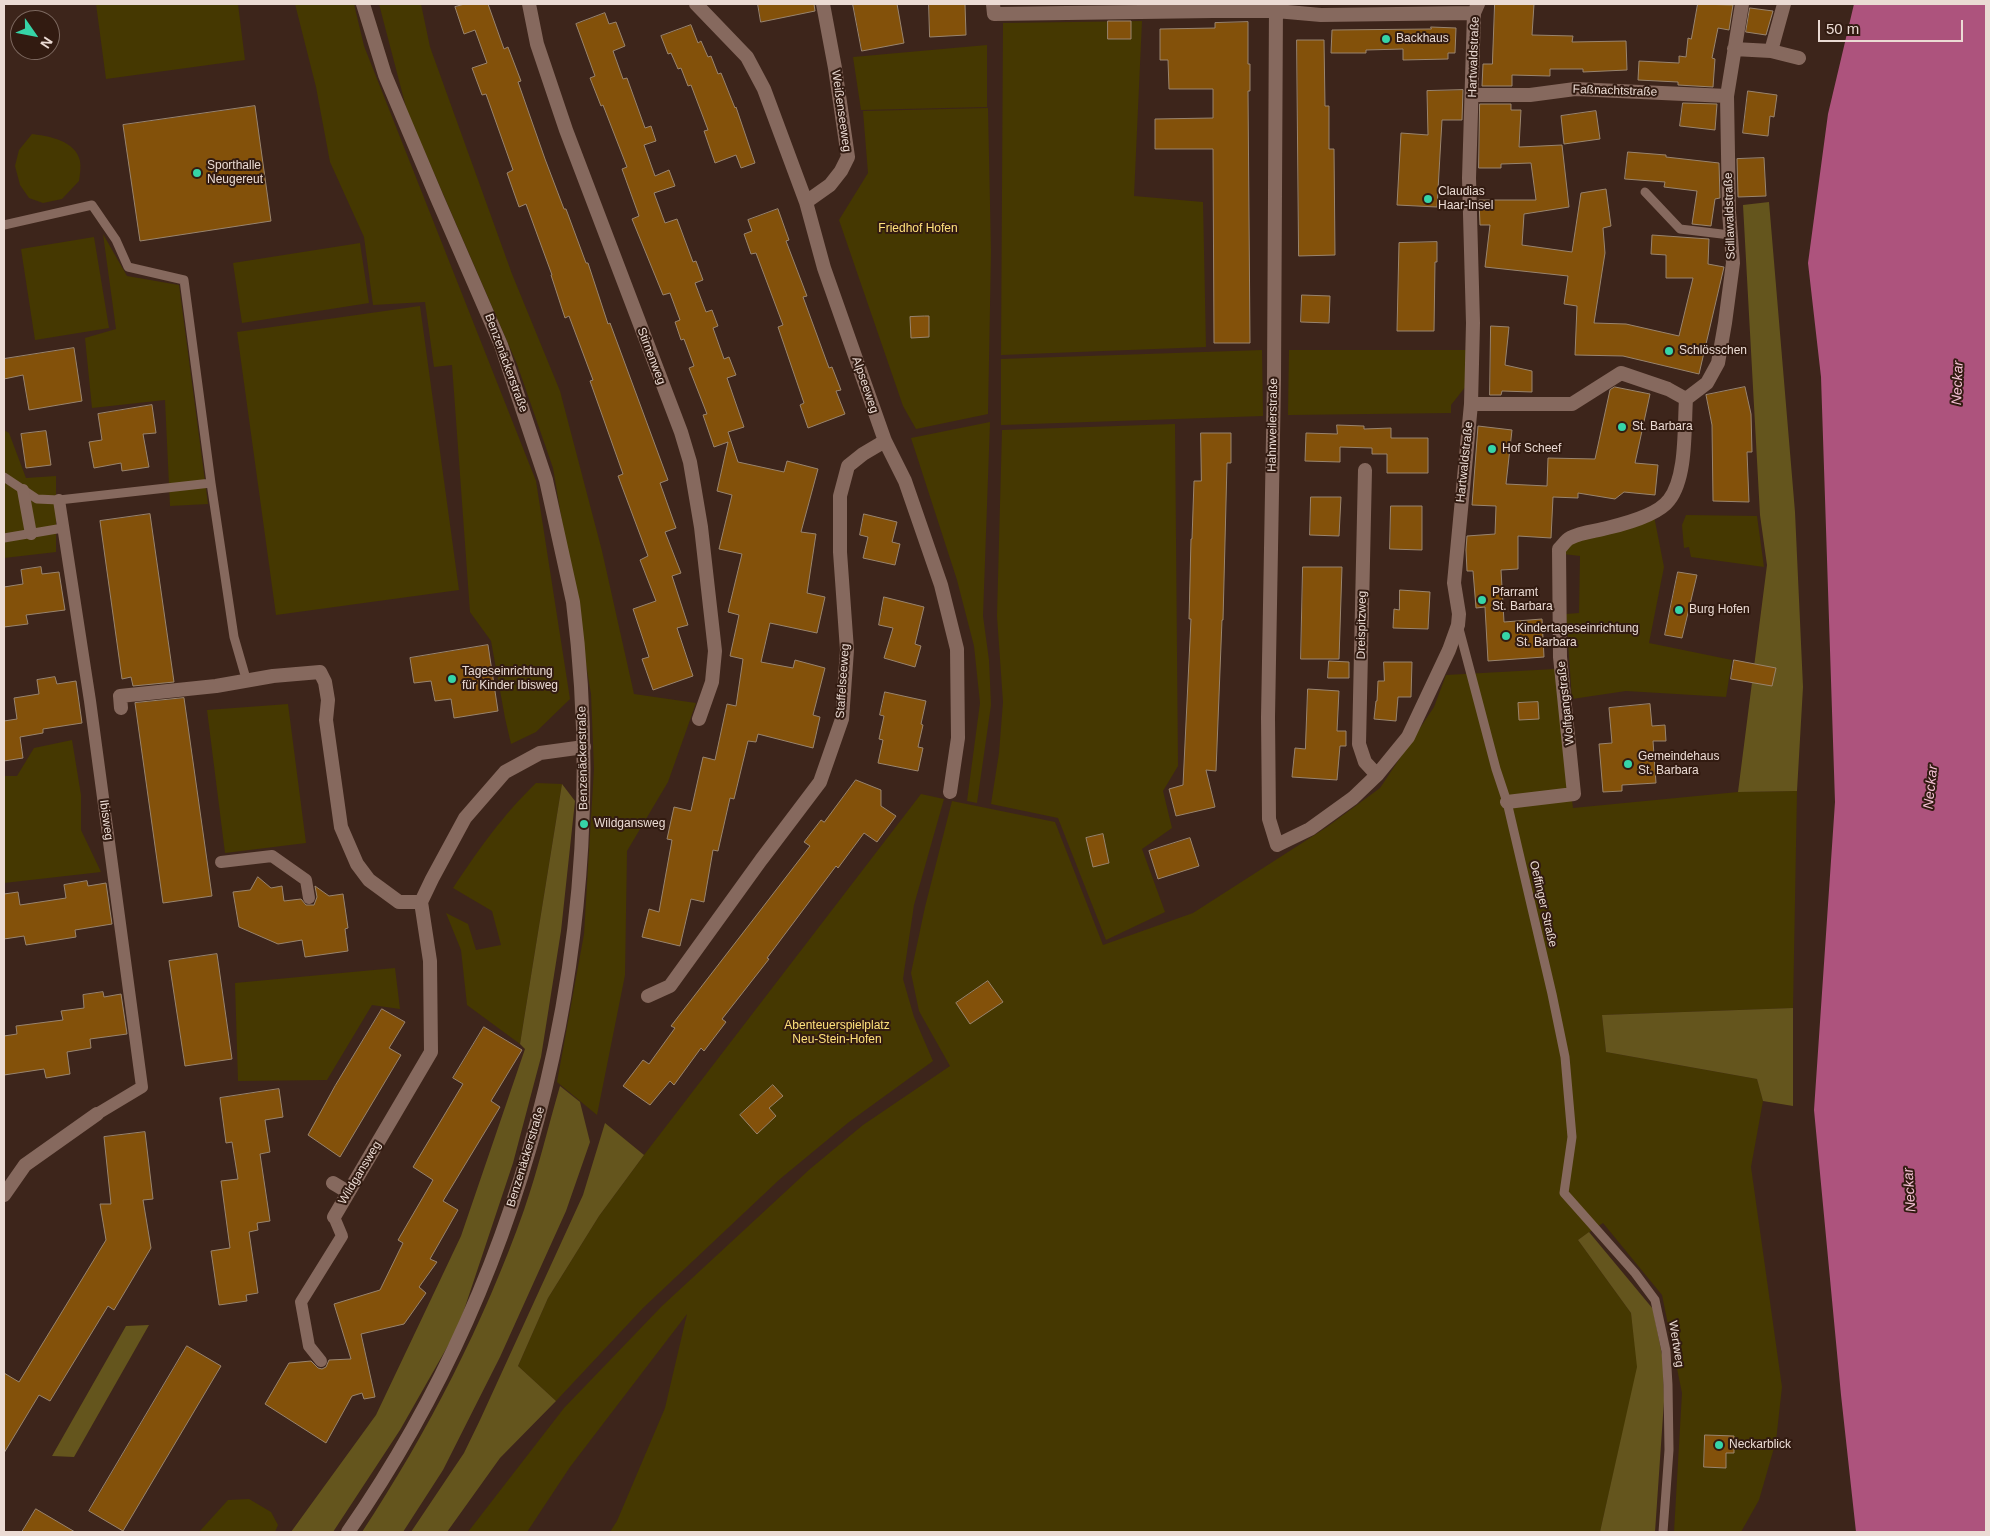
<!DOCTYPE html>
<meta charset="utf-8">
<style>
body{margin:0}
#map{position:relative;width:1990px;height:1536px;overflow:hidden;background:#3d251b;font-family:Arial,sans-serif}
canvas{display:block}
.frame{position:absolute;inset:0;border:5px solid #ebdbd4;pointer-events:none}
.north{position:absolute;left:10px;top:10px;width:50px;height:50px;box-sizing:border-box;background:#321b11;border:1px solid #7c685f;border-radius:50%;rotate:123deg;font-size:14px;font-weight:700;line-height:20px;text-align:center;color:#ebdbd4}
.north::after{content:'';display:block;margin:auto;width:18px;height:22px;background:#36d4a7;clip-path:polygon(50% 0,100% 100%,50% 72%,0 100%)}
.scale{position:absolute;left:1818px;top:20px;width:145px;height:22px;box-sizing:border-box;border:2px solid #ebdbd4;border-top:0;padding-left:6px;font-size:15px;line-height:18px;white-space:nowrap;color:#ebdbd4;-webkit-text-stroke:4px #321b11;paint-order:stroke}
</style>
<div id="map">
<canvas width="1990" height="1536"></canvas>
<div class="frame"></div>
<div class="north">N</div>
<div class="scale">50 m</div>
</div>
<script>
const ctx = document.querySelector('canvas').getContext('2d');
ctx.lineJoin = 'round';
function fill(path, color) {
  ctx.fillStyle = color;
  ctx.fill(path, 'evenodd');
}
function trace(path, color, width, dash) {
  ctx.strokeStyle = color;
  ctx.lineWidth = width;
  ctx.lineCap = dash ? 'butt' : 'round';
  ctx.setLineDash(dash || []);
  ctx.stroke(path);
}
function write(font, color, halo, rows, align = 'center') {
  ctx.font = font + ' Arial,sans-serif';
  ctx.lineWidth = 4;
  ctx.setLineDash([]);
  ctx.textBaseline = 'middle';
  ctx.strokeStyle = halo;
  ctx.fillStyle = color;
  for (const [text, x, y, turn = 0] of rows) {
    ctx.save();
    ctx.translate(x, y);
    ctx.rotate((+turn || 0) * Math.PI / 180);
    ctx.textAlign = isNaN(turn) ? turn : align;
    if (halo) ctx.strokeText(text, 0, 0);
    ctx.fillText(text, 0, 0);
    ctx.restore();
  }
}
fill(new Path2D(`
 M96,4H238L245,60L106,79Z
 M295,4H354L364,46L536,481L570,699L536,732L511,744L505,718L491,641L470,612L452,365L434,367L425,302L373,305L364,237L330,162L316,87Z
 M379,4H421L430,47L512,274L560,391L602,551L634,694L696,703L668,782L627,851L625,975L597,1115L557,1082L584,934L594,769L591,694L553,468L517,364L407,111Z
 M1142,21L1134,196L1203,202L1206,347L1001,355L1003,23Z
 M987,45V107L861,110L853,57Z
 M988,108L991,252L988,414L916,429L903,406L839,220L868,173L863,111Z
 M32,134C49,136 76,141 80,161C81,167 80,175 79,181L62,199L43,203L29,198L20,185L15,166L19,150Z
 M103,234L127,276L179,285L208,504L170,506L165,400L92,408L85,338L116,329Z
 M94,237L109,328L35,340L21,249Z
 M360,243L369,303L242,323L233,263Z
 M420,306L459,590L276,615L237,332Z
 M1262,350L1263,416L1001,425V359Z
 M1289,350H1467L1466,386L1451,405V413L1288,415Z
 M990,422L983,616L989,660L991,705L977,803L967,801L980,703L974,646L957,580L911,438Z
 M1175,424L1178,766L1163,791L1172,828L1142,849L1165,912L1106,940L1058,818L991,804L999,753L1003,702L997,616L1002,430Z
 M4,430L9,433L26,478L56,476V552L4,558Z
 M1686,515L1757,516L1764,567L1691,557L1689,547L1684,548L1682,525Z
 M1654,516L1664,567L1649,643L1732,660L1726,697L1626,691L1572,699L1566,614L1579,613L1580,556L1563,554L1572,543Z
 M1555,669L1573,808L1738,792L1797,791L1793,1008L1602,1015L1606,1052L1757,1079L1763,1101L1751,1167L1782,1387L1776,1441L1759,1500L1741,1532H1674L1682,1393L1662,1295L1603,1223L1578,1240L1631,1313L1638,1367L1600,1532H610L617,1521L665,1408L687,1314L570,1467L527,1532H468L564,1408L662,1306L810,1169L863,1125L950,1066L919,1011L911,973L925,907L952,801L1055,822L1103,945L1193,913L1327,827L1380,788L1434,707L1446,675Z
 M288,704L306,843L225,853L207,710Z
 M72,740L81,795V830L101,872L4,883V776H17L34,748Z
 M536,783L562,784L520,1044L467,1005L461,950L446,913L468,924L476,950L501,945L492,911L453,888C479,849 502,816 536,783Z
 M921,794L944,799L914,905L903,979L914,1017L933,1061L849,1122L780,1179L643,1308L556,1401L518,1366L548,1298L599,1216L644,1155Z
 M395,968L400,1009L372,1005L327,1080L238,1081L235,983Z
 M249,1499L271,1512L278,1525L275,1532H199L228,1500Z`), '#453801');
fill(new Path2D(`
 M1769,202L1795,512L1803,687L1797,791L1738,792L1767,565L1760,515L1743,205Z
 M562,784L575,801L561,931L541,1057L513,1163L458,1328L400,1430L333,1532H291L376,1415L461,1236L525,1049L520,1044Z
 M1793,1008V1106L1763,1101L1757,1079L1606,1052L1602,1015Z
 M560,1086L580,1102L590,1142L566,1211L500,1357L443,1470L403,1532H362C428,1432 484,1323 524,1210C538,1170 548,1127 560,1086Z
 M605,1123L644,1155L599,1216L548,1298L518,1366L556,1401L500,1458L447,1532H411L464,1453L480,1420L583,1195Z
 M1589,1232L1653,1309L1663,1360L1664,1401L1655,1532H1600L1637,1367L1631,1313L1578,1240Z
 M149,1325L74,1457L52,1456L126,1326Z`), '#64551d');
fill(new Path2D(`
 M1854,4H1986V1532H1856L1841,1395L1814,1110L1835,802L1821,377L1808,263L1828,114Z`), '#ad537d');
const building = new Path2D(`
 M465,4H488L504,49L508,47L521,81L518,82L545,159L564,209H566L586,263H588L608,324L610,323L668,480L660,483L676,528L665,532L681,573L672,576L688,625L677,628L693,676L653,690L642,659L649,657L633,609L656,601L640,560L648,556L618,476L623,474L590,381L593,380L569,316L565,318L551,275H552L526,204L519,207L507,173L513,170L486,94L482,95L472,68L487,63L475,30L464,34L455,7Z
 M758,4H814L815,11L761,22Z
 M853,4H897L904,43L862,51Z
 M929,4H965L966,35L930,37Z
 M1495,4H1534L1532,35L1573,36L1572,42L1626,41L1627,70L1583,72V69H1550V76L1512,75V86H1482L1483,64H1492Z
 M1698,4L1733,5L1729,30L1718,28L1712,58L1715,59L1713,87L1678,85V82L1638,80L1639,61L1679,63V56L1686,57L1688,38L1691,39Z
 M1750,8L1773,11L1766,35L1746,32Z
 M605,13L609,24L616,22L625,46L613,51L623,79L627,78L645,128L651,126L656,141L644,145L655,176L669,170L675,186L654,193L665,223L677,219L693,262L696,261L703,280L695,283L706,312L712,310L718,326L713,328L724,359L729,357L736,375L727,378L744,427L728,432L738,462L784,472L787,461L818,469L801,532L816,534L807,593L825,597L817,633L770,623L761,662L793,668L795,660L825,668L813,715L820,717L813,748L758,734L756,742L748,741L734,799L730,798L718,851L713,850L704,902L691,899L680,946L642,937L649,909L659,912L672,840L667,839L674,807L691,811L703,757L715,760L727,704L736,706L743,659L730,656L739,615L728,612L742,554L719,549L732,495L717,491L728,442L714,447L703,415L707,414L689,368L694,366L684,339L681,340L675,322L680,320L670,293L663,295L632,219L639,216L622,169L627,167L603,105L601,106L590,78L595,76L576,24Z
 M1108,21H1131V39H1108Z
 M1248,22V64H1250V91H1248L1250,343H1214L1213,149H1155V119L1213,118V89H1169L1168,60H1160V29L1215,28V23Z
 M691,25L698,43L701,41L708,57L711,56L718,74L721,73L735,108L736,107L755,163L741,168L736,155L715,163L704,131L708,130L691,85L688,86L681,68L678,69L671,53L668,54L661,36Z
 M1431,27L1456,28L1455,53H1448V59L1403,60V49L1366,50V53H1331L1332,30L1431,29Z
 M1297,40H1324L1325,106H1329V149H1334L1335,255L1299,256Z
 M1463,90L1462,120H1442L1437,207L1397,205L1401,133L1428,135L1427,91Z
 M1748,91L1777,95L1774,117L1770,116L1768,136L1743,133Z
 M1683,103L1717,104L1715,130L1680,126Z
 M1480,104H1511V110H1521L1519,147L1562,145L1569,207L1524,214L1522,245L1572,252L1581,193L1606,189L1611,226L1603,228L1605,253L1594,323L1626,324L1679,336L1693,278H1666V255L1651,254L1652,235L1709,239L1708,264L1724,267L1699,374L1623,356L1575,355L1577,306L1564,304L1568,276L1485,267L1490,225H1480L1479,200H1536L1531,163L1501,164V168H1479Z
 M255,106L271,221L140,241L123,125Z
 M1596,111L1600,139L1564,144L1561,116Z
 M1628,152L1666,155V157L1719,163L1720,198L1715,199L1711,226L1692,224L1697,191L1664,187L1665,182L1625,179Z
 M1764,158L1766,196L1738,197L1737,159Z
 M778,209L789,240L786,241L807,296L803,297L829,368L832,367L841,390L836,391L845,414L808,428L800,405L804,403L778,327L783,325L756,253L751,254L744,234L752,231L748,220Z
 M1437,242V262H1435L1434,331H1397L1399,243Z
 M1302,295L1330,296L1329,323L1301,322Z
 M925,316H929V337L911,338L910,317Z
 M1491,326L1509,327L1505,365L1532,371V392L1502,391L1501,395H1490Z
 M74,348L82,401L29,410L23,375L4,379V359Z
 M1615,387L1650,394L1635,463L1658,465L1655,495L1624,492L1615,499L1578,493V498L1553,497L1551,538L1518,536V569L1501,570L1504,622L1542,619L1544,657L1488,661L1485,607L1476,608L1473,571H1467L1466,550L1467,536L1495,534L1496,506L1472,505L1478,426L1512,430L1506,484L1547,486L1548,458L1595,459L1610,390Z
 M1745,387L1751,414L1752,452H1747L1749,502L1713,501L1712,425L1706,395Z
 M152,405L156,433L143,434L149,467L122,471L121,463L94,468L89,442L102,440L98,414Z
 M1337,425L1364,426V429L1391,428V438H1428V473H1387V454H1372V448L1340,447V462L1305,461L1306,433L1337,434Z
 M46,431L51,465L26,468L21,434Z
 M1201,433H1231V463H1227L1223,620H1222L1216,771L1206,770L1215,807L1176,816L1169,789L1183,785L1191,619H1189L1191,539H1192L1194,481H1201Z
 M1311,497H1341L1339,536L1310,535Z
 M1391,506H1422V550L1390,549Z
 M150,514L174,682L133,686L131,677L122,679L100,521Z
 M864,514L897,522L892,542L900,544L895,565L863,558L868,537L860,535Z
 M41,567L42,574L59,572L65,610L26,615L28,624L4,627V587L23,584L21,570Z
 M1303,567H1342L1339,659H1301Z
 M1678,572L1697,575L1682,638L1665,635Z
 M1400,590L1430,592L1428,629L1393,628L1394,609L1399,610Z
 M884,597L924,607L915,644L921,646L915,667L884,658L893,628L879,625Z
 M488,645L498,711L454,718L451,699L435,701L431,681L414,683L410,658Z
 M1734,660L1776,668L1772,686L1731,679Z
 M1329,661L1349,662V678H1328Z
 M1384,662H1412L1411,697H1398L1396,721L1374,719L1376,701H1377L1378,681H1384Z
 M55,677L57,684L76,681L82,723L43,729V733L20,737L23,758L4,761V721L17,719L14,698L39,694L37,680Z
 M1308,689L1339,691L1337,731H1346V746H1340L1337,780L1292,777L1295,748L1305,749Z
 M885,692L926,701L921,724L923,725L918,747L923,748L918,771L878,763L883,740L879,739L884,716L880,715Z
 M184,698L212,896L163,903L135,703Z
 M1538,702L1539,719L1519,720L1518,703Z
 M1650,704L1652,726L1665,725L1666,741H1653L1656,783L1622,785V791L1603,792L1599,744L1612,743L1609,708Z
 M856,780L881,790V806L896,816L877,842L864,833L838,868L836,866L767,958L769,959L722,1019L726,1022L704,1051L701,1048L674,1085L670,1081L650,1105L623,1086L643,1060L649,1064L675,1028L671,1026L810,846L804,842L821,820L824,822Z
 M1103,834L1109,863L1093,867L1086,838Z
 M1190,838L1199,866L1158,879L1149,851Z
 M258,877L271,888L282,886L284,901L301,899L306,905H314L317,897L315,886L329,896L343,894L348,928L345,929L348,951L305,957L302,940L278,944L239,927L233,892L250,890Z
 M87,881L88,886L106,883L112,924L75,930L76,937L26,945L24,936L4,939V894L18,892L20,905L66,898L64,885Z
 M217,954L232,1059L185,1066L169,961Z
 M988,981L1003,1002L970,1024L956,1003Z
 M103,992L104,997L121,994L127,1034L90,1039L91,1048L67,1052L70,1074L46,1078L44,1069L4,1075V1036L17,1034L16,1026L63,1020L61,1011L84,1008L83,995Z
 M382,1009L405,1022L389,1048L401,1055L340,1157L308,1135L335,1086Z
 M484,1027L522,1050L491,1101L500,1107L443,1201L458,1210L430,1259L437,1262L419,1287L426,1293L404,1324L361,1334L375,1397L364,1399L362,1393L352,1396L326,1443L265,1404L289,1363L311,1361L318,1368L322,1369L326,1367L329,1360L351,1359L334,1304L380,1290L403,1243L398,1240L433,1180L413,1167L463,1084L453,1078Z
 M773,1085L783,1096L769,1108L776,1116L757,1134L740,1115Z
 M279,1089L283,1117L265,1120L270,1152L260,1154L270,1221L257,1223L258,1230L249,1232L258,1293L246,1295L247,1301L219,1305L211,1251L230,1248L221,1181L238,1179L232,1142L226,1143L220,1098Z
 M145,1132L153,1199L143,1200L151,1248L114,1310L108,1306L50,1401L39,1395L4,1453V1373L19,1382L106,1240L100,1204H111L104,1137Z
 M187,1346L221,1366L123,1531L89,1511Z
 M1705,1435L1734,1436V1453H1726V1468L1704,1467Z
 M36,1509L75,1532H22Z`);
fill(building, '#83510a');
trace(building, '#99846e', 1);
trace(new Path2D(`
 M1645,192L1680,229L1730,235
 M4,225L92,205L116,240L128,267L184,280L211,483L234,637L247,682
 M4,477L37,499L59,500L211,483
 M4,538L63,528
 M1458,625L1496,769L1507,802L1552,994L1565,1057L1572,1137L1564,1193L1635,1273L1655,1300L1666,1351L1668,1385L1669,1450L1663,1532`), '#86695e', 9);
trace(new Path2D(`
 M23,490L31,534
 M59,500L90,701L142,1087L97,1114
 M221,862L272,856L306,880L309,898
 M321,1361L309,1346L301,1302L342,1236L334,1217`), '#86695e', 12);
trace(new Path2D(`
 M529,4L537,44L566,130L681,432L690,462L701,527L715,651L712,682L699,719
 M696,4L747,57L764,89L806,202L824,268L885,441L905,481L941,585L957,649L958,738L950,792
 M993,4L994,14L1213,11H1276L1321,15L1474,13
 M1276,4L1274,380L1268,717L1269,819L1277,845L1310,829L1353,798L1377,775L1408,737L1449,650L1458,625L1459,614L1454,583L1471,404L1473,323L1469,178L1474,13L1478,4
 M1734,49L1771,51L1799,58
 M1771,51L1784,4
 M1473,95H1530L1575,89L1727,96
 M806,202L830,185L841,171L848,157L835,68L823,4
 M1686,399L1707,383L1718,363L1725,323L1733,263L1729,212L1727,96L1742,4
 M1471,404H1572L1621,373L1668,389L1686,399
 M1365,470L1359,744L1365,762L1377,775
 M121,708L120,696L216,686L273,676L320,672L325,682L328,700L326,720L341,827L357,864L369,880L399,902H421
 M1507,802L1574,794L1560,657L1559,549C1563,545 1566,540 1570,538C1581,532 1596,531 1607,528C1624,524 1658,515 1669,500C1687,477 1684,428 1686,399
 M648,996L670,986L761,860L820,782L842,719L847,650L840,552V496L848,466L863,454L885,441
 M333,1183L348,1192
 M4,1195L25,1165L97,1114
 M334,1217L431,1052L430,961L421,902L432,879L465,818L505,772L540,753L584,747`), '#86695e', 14);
trace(new Path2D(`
 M348,1532C534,1264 614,925 573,602L546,480L501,345L437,198L385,75L363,4`), '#86695e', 14);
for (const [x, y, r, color] of [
 [1386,39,5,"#36d4a7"],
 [197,173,5,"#36d4a7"],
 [1428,199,5,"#36d4a7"],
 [1669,351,5,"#36d4a7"],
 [1622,427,5,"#36d4a7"],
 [1492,449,5,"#36d4a7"],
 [1482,600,5,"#36d4a7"],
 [1679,610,5,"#36d4a7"],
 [1506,636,5,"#36d4a7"],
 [452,679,5,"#36d4a7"],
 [1628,764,5,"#36d4a7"],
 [584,824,5,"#36d4a7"],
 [1719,1445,5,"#36d4a7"]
]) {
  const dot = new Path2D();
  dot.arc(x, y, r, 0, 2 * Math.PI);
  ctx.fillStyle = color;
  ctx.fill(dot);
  trace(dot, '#321b11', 2);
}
write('12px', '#ebdbd4', '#321b11', [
 ["Backhaus",1396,39],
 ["Sporthalle",207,166],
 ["Neugereut",207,180],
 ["Claudias",1438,192],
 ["Haar-Insel",1438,206],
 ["Schlösschen",1679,351],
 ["St. Barbara",1632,427],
 ["Hof Scheef",1502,449],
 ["Pfarramt",1492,593],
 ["St. Barbara",1492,607],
 ["Burg Hofen",1689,610],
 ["Kindertageseinrichtung",1516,629],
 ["St. Barbara",1516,643],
 ["Tageseinrichtung",462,672],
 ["für Kinder Ibisweg",462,686],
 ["Gemeindehaus",1638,757],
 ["St. Barbara",1638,771],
 ["Wildgansweg",594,824],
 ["Neckarblick",1729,1445]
], 'left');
write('12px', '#ebdbd4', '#321b11', [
 ["Hartwaldstraße",1474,57,-88],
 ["Faßnachtstraße",1615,91,2],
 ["Weißenseeweg",841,111,82],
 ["Scillawaldstraße",1730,216,-92],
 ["Stirnenweg",651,356,69],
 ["Benzenäckerstraße",506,363,70],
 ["Alpseeweg",865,385,71],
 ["Hahnweilerstraße",1273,425,-89],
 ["Hartwaldstraße",1465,462,-84],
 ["Dreispitzweg",1362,625,-89],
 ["Staffelseeweg",843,681,-86],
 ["Wolfgangstraße",1566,703,-96],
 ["Benzenäckerstraße",583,758,-91],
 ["Ibisweg",106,820,82],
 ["Oeffinger Straße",1543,904,77],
 ["Benzenäckerstraße",526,1157,-73],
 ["Wildgansweg",360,1173,-59],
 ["Wertweg",1676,1344,81]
]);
write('12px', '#ffe17c', '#321b11', [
 ["Friedhof Hofen",918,229],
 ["Abenteuerspielplatz",837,1026],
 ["Neu-Stein-Hofen",837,1040]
]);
write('italic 14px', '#f5c2d6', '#321b11', [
 ["Neckar",1958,383,-88],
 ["Neckar",1931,787,-84],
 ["Neckar",1910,1190,-94]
]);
</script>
